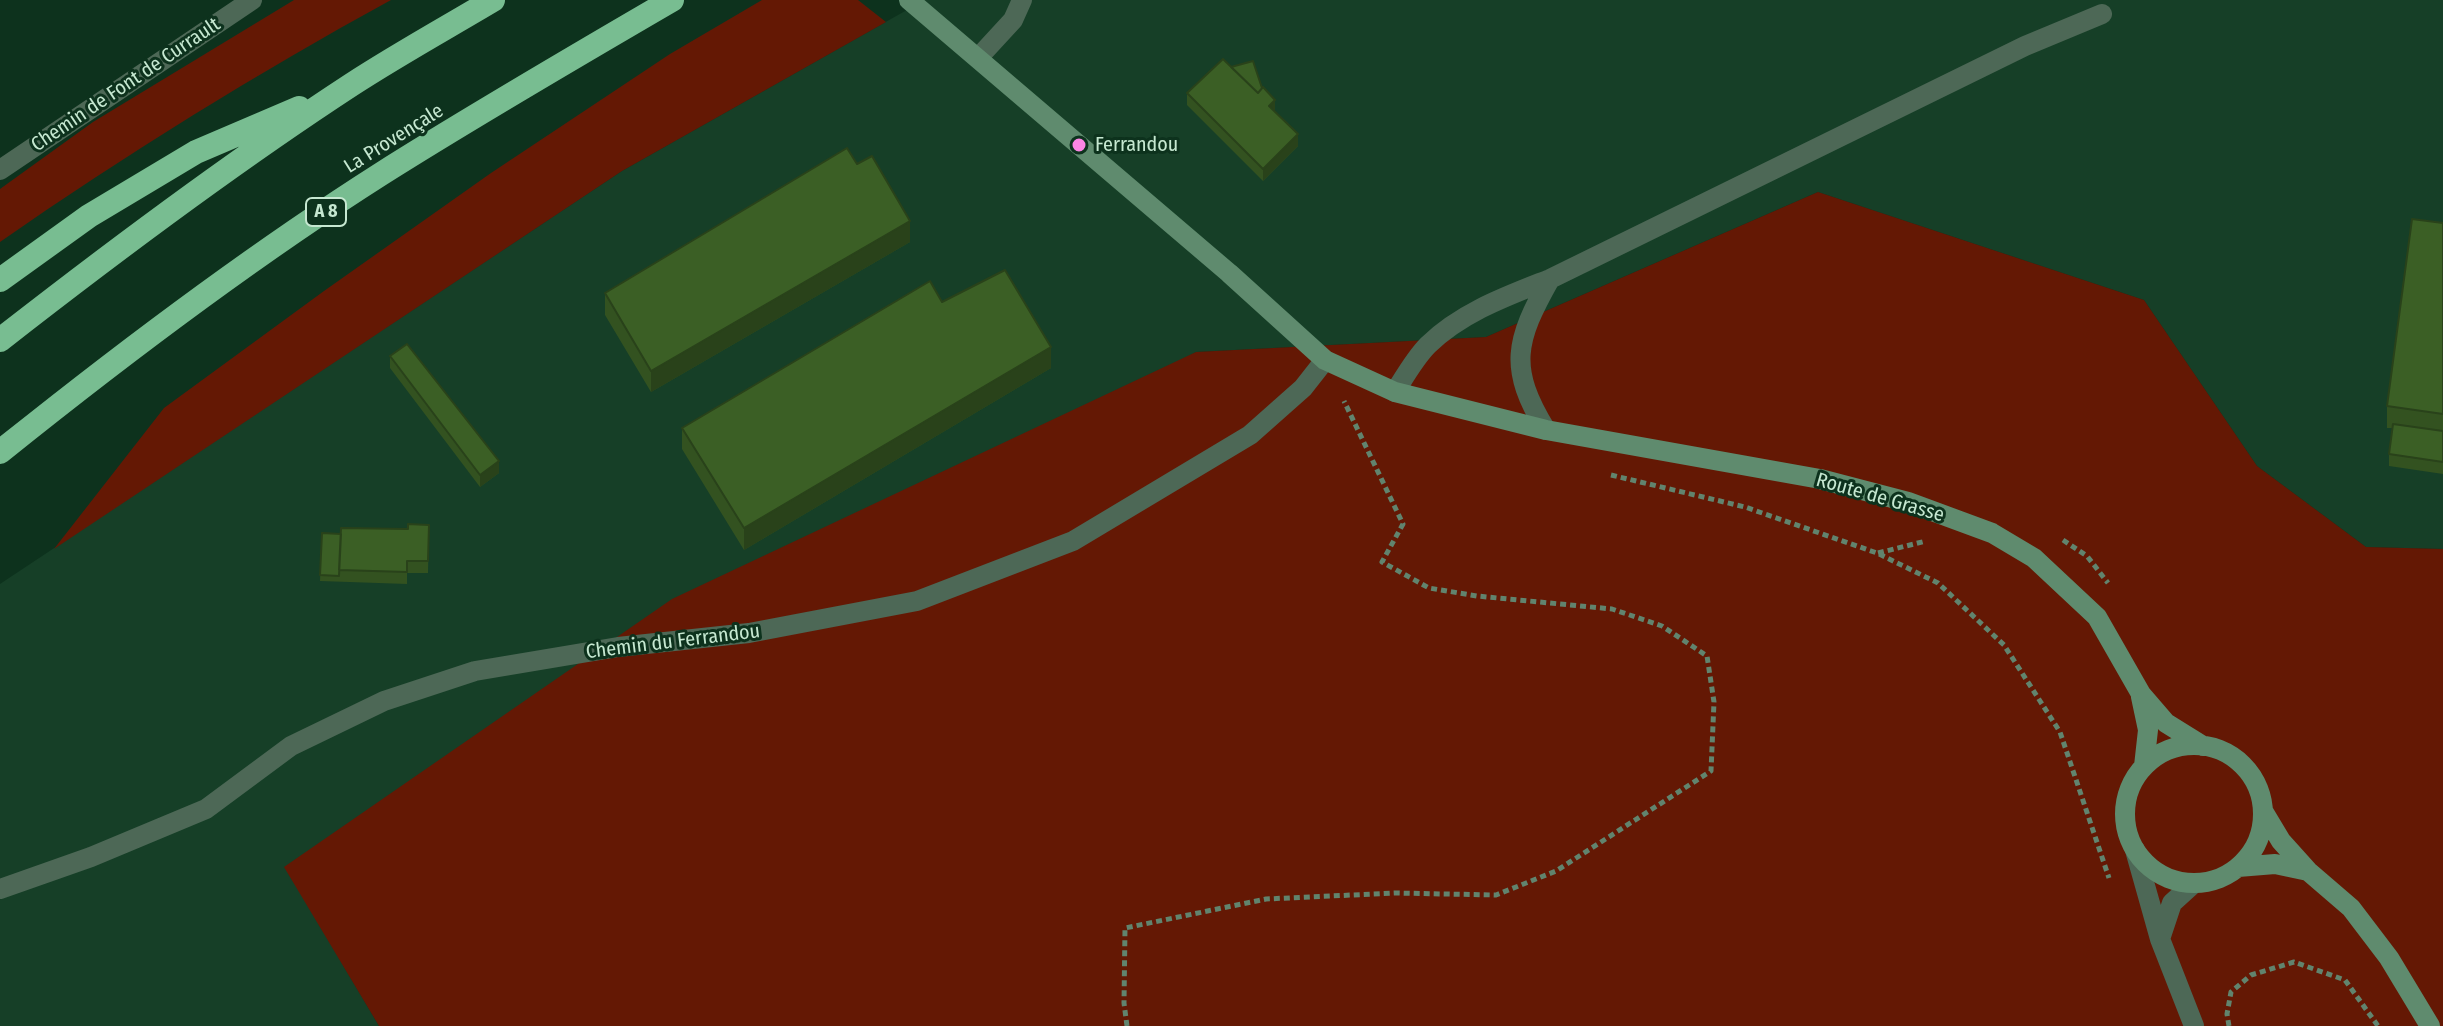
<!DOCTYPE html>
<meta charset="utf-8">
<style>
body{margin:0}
canvas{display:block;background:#0d321d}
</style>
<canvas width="2443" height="1026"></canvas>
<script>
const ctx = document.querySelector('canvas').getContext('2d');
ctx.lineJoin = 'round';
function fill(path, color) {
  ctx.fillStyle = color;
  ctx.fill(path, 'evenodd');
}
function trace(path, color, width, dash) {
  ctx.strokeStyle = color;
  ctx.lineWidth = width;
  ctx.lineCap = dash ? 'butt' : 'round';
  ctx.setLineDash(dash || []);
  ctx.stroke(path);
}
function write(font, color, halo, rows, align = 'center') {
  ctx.font = font + ' "Fira Sans Condensed",sans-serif';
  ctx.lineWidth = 6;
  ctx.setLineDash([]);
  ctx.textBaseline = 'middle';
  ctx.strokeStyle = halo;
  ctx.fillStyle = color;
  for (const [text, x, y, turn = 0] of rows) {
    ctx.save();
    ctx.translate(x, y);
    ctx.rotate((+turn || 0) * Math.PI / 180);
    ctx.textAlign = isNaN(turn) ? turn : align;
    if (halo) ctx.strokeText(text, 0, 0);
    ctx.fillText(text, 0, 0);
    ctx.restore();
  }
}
fill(new Path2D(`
 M909,0H2443V549L2366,547L2257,466L2144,300L1818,192L1486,337L1196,352L285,867L379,1026H0V584L622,171L914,6Z`), '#163f27');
fill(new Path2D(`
 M294,0H391C257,73 125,155 0,242V189L93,122Z
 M762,0H858L886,22L622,171L54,549L164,408L324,291L491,173L670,54Z
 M1818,192L2144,300L2257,466L2366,547L2443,549V1026H379L284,867L672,599L1196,352L1486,337Z`), '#641804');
trace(new Path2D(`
 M1611,475L1745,507L1877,553L1938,583L2004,645L2060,732L2109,878
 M2063,540L2087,556L2108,583
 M1878,553L1926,541
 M1127,1026L1124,1003L1125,928L1266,899L1395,893L1496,895L1556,871L1711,771L1714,702L1707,656L1662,626L1612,609L1477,596L1429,588L1382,562L1403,524L1344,401
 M2229,1026L2227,1014L2231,992L2251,975L2294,962L2345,980L2378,1026`), '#61846e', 5, [6, 4]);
trace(new Path2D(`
 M978,58L1013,20L1022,0
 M0,170L252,0
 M1395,392C1405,376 1415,358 1428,345C1462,312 1507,296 1550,279L2025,46L2102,14
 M1546,430C1508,368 1515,341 1550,279
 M2135,850L2160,939L2194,1026
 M0,889L91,857L206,809L291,746L384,701L475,671L618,647L749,633L917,601L1073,541L1250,435L1303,388L1325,360
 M2160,939L2172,903L2194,883`), '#4d6856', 20);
trace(new Path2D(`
 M909,0L1229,273L1325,360L1395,392L1546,430L1820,479L1908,502L1992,533L2034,558L2097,617L2141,694L2166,723L2203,746
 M2141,697L2148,730L2144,766
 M2125 814a69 69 0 1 1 138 0a69 69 0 1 1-138 0Z
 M2263,811L2281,841L2308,871L2351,908L2389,958L2430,1026
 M2238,867L2275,864L2308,871`), '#5f8b6e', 20);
trace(new Path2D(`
 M0,280L89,216L196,152L299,108
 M0,340C114,251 230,164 351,85C397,55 446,28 493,0
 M0,452C122,354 249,258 381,174C476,114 574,57 672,0`), '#78bd91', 24);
fill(new Path2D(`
 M1231,67L1262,88L1275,111L1298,146L1263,181L1187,105V93Z
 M857,164L910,242L651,392L605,315V293Z
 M2443,223V474L2389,466V454L2393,428H2387V406Z
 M942,302L1051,368L744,550L682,449V428Z
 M390,356L499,473L480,487L390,368Z
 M429,525L428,573H407V584L320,581L322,533L341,534L408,529Z`), '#335220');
fill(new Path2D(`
 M1275,100V112L1269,106Z
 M1298,134V146L1263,181V169Z
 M910,221V242L651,392V371Z
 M1051,347V368L744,550V528Z
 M499,461V473L480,487V475Z`), '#29421a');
const building = new Path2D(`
 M1223,59L1258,93L1263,87L1275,100L1269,106L1298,134L1263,169L1187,93Z
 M1253,61L1262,88L1258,93L1231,67Z
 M847,148L857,164L872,156L910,221L651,371L605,293Z
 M2412,219L2443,223V414L2387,406Z
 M1005,270L1051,347L744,528L682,428L930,281L942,302Z
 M407,344L499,461L480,475L390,356Z
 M2393,424L2443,431V462L2389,454Z
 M408,524L429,525L428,561H407V572L339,570L341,528L408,529Z
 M322,533L341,534L339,576L320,575Z`);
fill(building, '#3b5f25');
trace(building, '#29421a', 2);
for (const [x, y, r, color] of [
 [1079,145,8,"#fc86e4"]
]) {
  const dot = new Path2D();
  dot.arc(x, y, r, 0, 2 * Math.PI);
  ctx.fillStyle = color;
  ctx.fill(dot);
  trace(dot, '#0d321d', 3);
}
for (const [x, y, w] of [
 [326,212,40]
]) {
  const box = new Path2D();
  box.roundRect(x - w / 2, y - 14, w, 28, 6);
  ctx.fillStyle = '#0d321d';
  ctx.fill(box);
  trace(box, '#c6e8d1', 2);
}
write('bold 18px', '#c6e8d1', null, [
 ["A 8",326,212]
]);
write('20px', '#c6e8d1', '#0d321d', [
 ["Chemin de Font de Currault",126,85,-34],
 ["La Provençale",394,139,-32],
 ["Route de Grasse",1880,498,16],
 ["Chemin du Ferrandou",673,642,-7]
]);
write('20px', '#c6e8d1', '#0d321d', [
 ["Ferrandou",1095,145]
], 'left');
</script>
